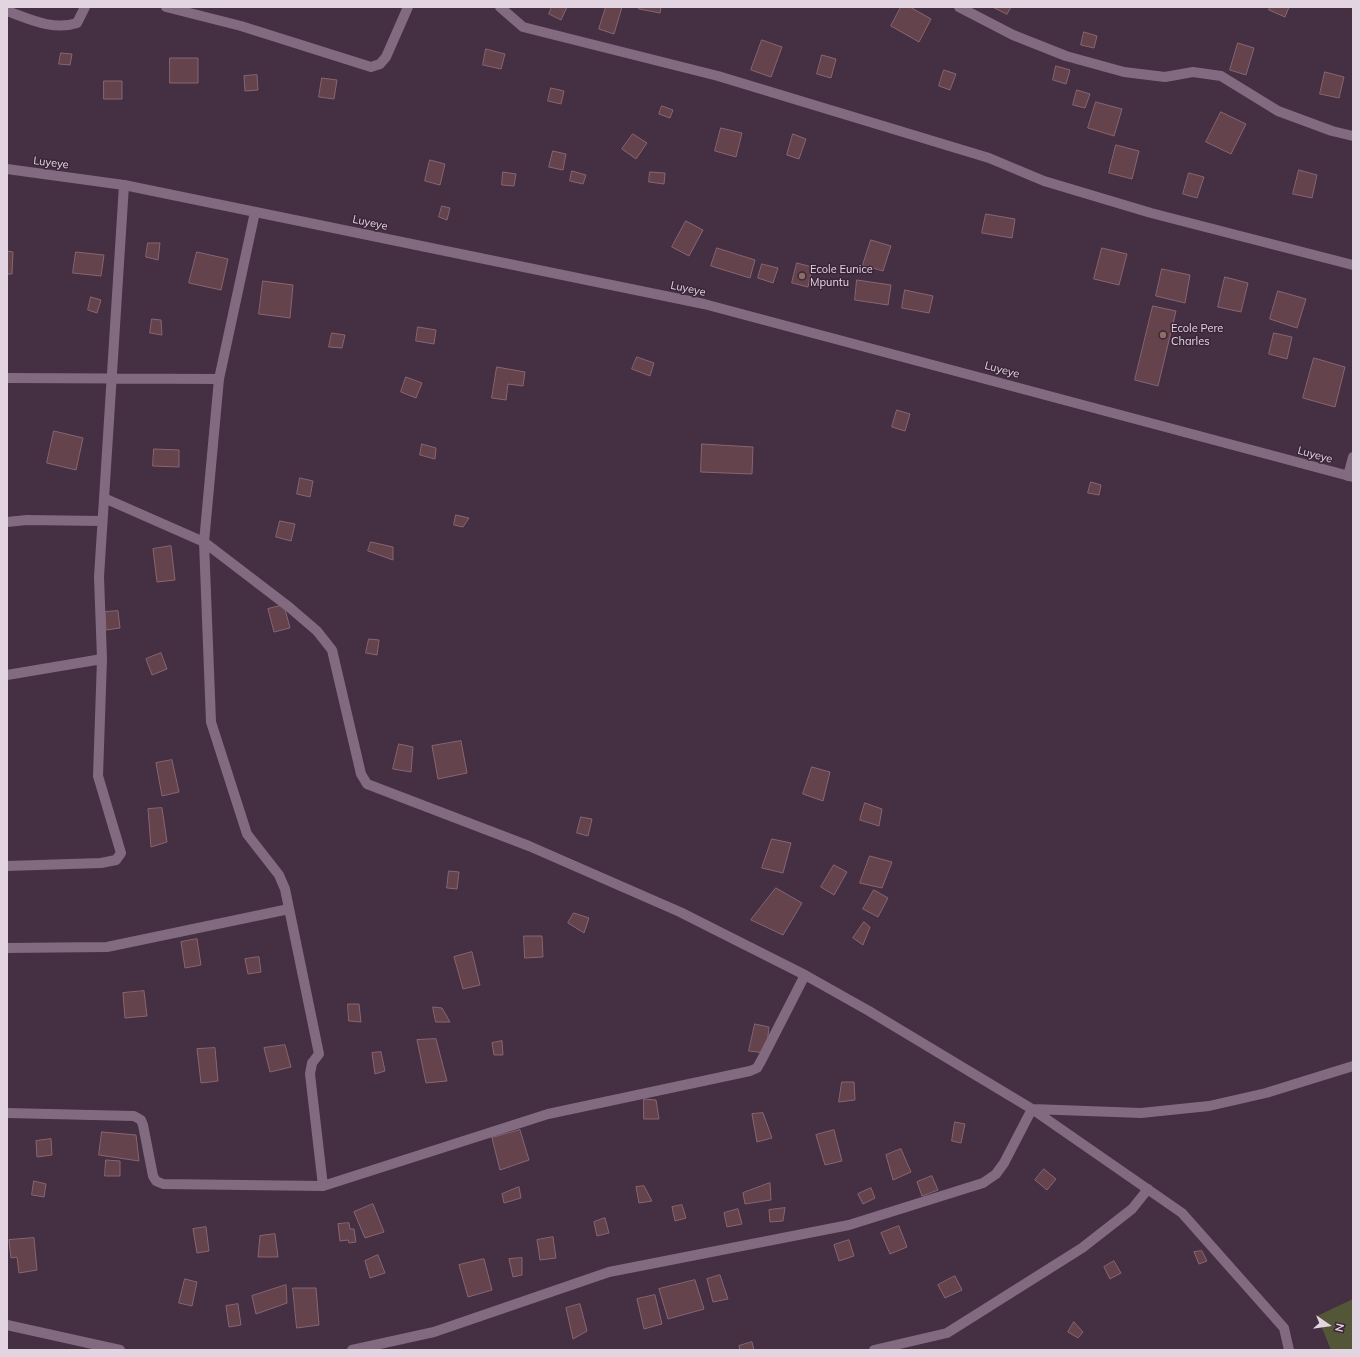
<!DOCTYPE html>
<style>
body{margin:0}
#map{position:relative;width:1360px;height:1357px;overflow:hidden;background:#452f43;font-family:Mulish,sans-serif}
canvas{display:block}
.frame{position:absolute;inset:0;border:8px solid #e2d4e1;pointer-events:none}
.north{position:absolute;left:1308px;top:1305px;width:40px;height:40px;-webkit-text-stroke:3px #3a2539;paint-order:stroke;rotate:103deg;font-size:11px;font-weight:700;line-height:16px;text-align:center;color:#e2d4e1}
.north::after{content:'';display:block;margin:auto;width:14px;height:18px;background:#e2d4e1;clip-path:polygon(50% 0,100% 100%,50% 72%,0 100%)}
</style>
<div id="map">
<canvas width="1360" height="1357"></canvas>
<div class="frame"></div>
<div class="north">N</div>
</div>
<script>
const ctx = document.querySelector('canvas').getContext('2d');
ctx.lineJoin = 'round';
function fill(path, color) {
  ctx.fillStyle = color;
  ctx.fill(path, 'evenodd');
}
function trace(path, color, width, dash) {
  ctx.strokeStyle = color;
  ctx.lineWidth = width;
  ctx.lineCap = dash ? 'butt' : 'round';
  ctx.setLineDash(dash || []);
  ctx.stroke(path);
}
function write(font, color, halo, rows, align = 'center') {
  ctx.font = font + ' Mulish,sans-serif';
  ctx.lineWidth = 3;
  ctx.setLineDash([]);
  ctx.textBaseline = 'middle';
  ctx.strokeStyle = halo;
  ctx.fillStyle = color;
  for (const [text, x, y, turn = 0] of rows) {
    ctx.save();
    ctx.translate(x, y);
    ctx.rotate((+turn || 0) * Math.PI / 180);
    ctx.textAlign = isNaN(turn) ? turn : align;
    if (halo) ctx.strokeText(text, 0, 0);
    ctx.fillText(text, 0, 0);
    ctx.restore();
  }
}
fill(new Path2D(`
 M1353,1299V1350H1331L1317,1316Z`), '#545638');
const building = new Path2D(`
 M552,7H567L561,20L549,14Z
 M606,7H622L614,34L599,29Z
 M639,7H661L660,13L639,9Z
 M901,7H910L931,19L919,42L891,26Z
 M993,7H1011L1007,14Z
 M1270,7H1289L1285,17L1269,10Z
 M1084,32L1097,36L1094,48L1081,45Z
 M762,40L782,47L771,77L751,70Z
 M1238,43L1254,48L1246,75L1230,70Z
 M486,49L505,54L501,69L483,65Z
 M61,53L72,54L70,65L59,64Z
 M822,55L836,59L831,78L817,74Z
 M170,58H198V83H170Z
 M1056,66L1070,70L1066,84L1053,80Z
 M944,70L956,74L950,90L939,86Z
 M1325,72L1344,77L1339,98L1320,94Z
 M257,75L258,90L245,91L244,76Z
 M322,78L337,80L334,99L319,97Z
 M104,81H122V99H104Z
 M551,88L564,91L561,104L548,101Z
 M1077,90L1090,94L1085,108L1073,105Z
 M1096,102L1122,109L1114,136L1088,128Z
 M662,106L673,110L670,118L659,114Z
 M1221,112L1246,124L1231,154L1206,142Z
 M721,128L742,133L736,157L715,151Z
 M633,134L647,143L636,159L622,149Z
 M793,134L806,139L799,159L787,155Z
 M1116,145L1139,151L1132,179L1109,173Z
 M553,151L566,154L563,170L549,167Z
 M430,160L445,164L440,185L425,181Z
 M1299,170L1317,175L1312,198L1293,194Z
 M572,171L586,175L583,184L570,181Z
 M503,172L516,174L514,186L502,185Z
 M650,172L665,173L664,184L649,182Z
 M1189,173L1204,177L1197,198L1183,194Z
 M442,206L450,208L447,220L439,217Z
 M986,214L1015,219L1012,238L982,233Z
 M686,221L703,230L689,256L672,247Z
 M871,240L891,246L883,271L863,265Z
 M148,243H160L158,260L146,257Z
 M717,248L755,260L750,278L711,266Z
 M1102,248L1127,254L1119,285L1094,279Z
 M7,251L13,252L12,274H7Z
 M76,252L104,255L101,276L73,273Z
 M197,252L228,259L221,290L189,283Z
 M797,263L812,267L808,287L792,283Z
 M762,264L778,268L773,283L758,278Z
 M1162,269L1190,275L1185,303L1156,296Z
 M1225,277L1248,283L1241,312L1218,307Z
 M857,280L891,285L888,305L855,300Z
 M263,281L293,285L290,318L259,314Z
 M905,290L933,296L929,313L902,308Z
 M1278,291L1306,299L1297,328L1270,319Z
 M91,297L101,300L97,313L88,310Z
 M1153,306L1176,311L1158,386L1135,380Z
 M152,319L161,320L162,335L150,333Z
 M418,327L436,330L434,344L416,341Z
 M332,333L345,335L342,348L329,347Z
 M1274,333L1292,337L1287,359L1269,354Z
 M637,357L654,363L650,376L632,369Z
 M1314,358L1345,367L1335,407L1303,398Z
 M497,367L525,372L523,386L508,384L506,400L492,398Z
 M406,377L422,383L416,398L401,392Z
 M897,410L910,414L905,431L892,427Z
 M54,431L83,438L76,470L47,463Z
 M422,444L436,448L435,459L420,455Z
 M702,444L753,447L752,474L701,472Z
 M154,449L179,450V467L153,466Z
 M300,478L313,481L310,497L297,494Z
 M1091,482L1101,485L1099,495L1088,493Z
 M456,515L469,518L463,527L454,525Z
 M280,521L295,524L291,541L276,537Z
 M371,542L393,547V560L368,551Z
 M171,546L175,580L157,582L153,549Z
 M284,605L290,628L274,632L268,609Z
 M118,611L120,628L106,630L105,612Z
 M369,639L379,640L377,655L366,653Z
 M161,653L167,669L152,675L146,659Z
 M461,741L467,773L438,779L432,746Z
 M399,744L413,747L411,772L393,769Z
 M172,760L179,792L162,796L156,763Z
 M812,767L830,772L823,801L803,794Z
 M865,803L882,809L879,826L860,820Z
 M162,808L167,842L151,847L148,809Z
 M581,817L592,819L588,836L577,833Z
 M772,839L791,843L783,873L762,868Z
 M870,856L892,862L882,888L860,883Z
 M834,865L847,872L834,895L821,887Z
 M449,871L459,872L457,889L447,888Z
 M776,888L802,903L783,935L751,920Z
 M874,890L888,898L878,917L863,909Z
 M574,913L589,918L584,933L568,923Z
 M864,922L870,927L863,945L853,938Z
 M524,936H542L543,957L525,958Z
 M197,939L201,965L185,968L181,942Z
 M472,952L480,985L463,989L454,957Z
 M259,957L261,972L248,974L245,959Z
 M144,991L147,1016L125,1018L123,993Z
 M348,1004H359L361,1022L349,1021Z
 M433,1007L442,1008L450,1022H436Z
 M755,1024L769,1027L766,1053L749,1051Z
 M436,1039L447,1081L426,1083L417,1040Z
 M502,1041L503,1055H494L492,1043Z
 M285,1045L291,1067L270,1072L264,1048Z
 M215,1048L218,1081L201,1083L197,1049Z
 M381,1052L385,1071L375,1074L372,1053Z
 M842,1082H854L855,1100L839,1102Z
 M644,1099L656,1100L659,1119H644Z
 M763,1113L772,1138L757,1142L752,1114Z
 M955,1122L965,1124L961,1143L952,1141Z
 M520,1130L529,1160L500,1170L492,1138Z
 M834,1130L842,1161L825,1165L816,1135Z
 M102,1132L136,1135L139,1161L99,1155Z
 M51,1139L52,1155L37,1157L36,1141Z
 M901,1149L911,1172L893,1180L886,1155Z
 M106,1160L120,1161V1176H105Z
 M1044,1169L1056,1179L1047,1190L1035,1180Z
 M932,1176L938,1190L922,1196L917,1182Z
 M34,1181L46,1184L44,1197L32,1195Z
 M770,1183L771,1200L745,1204L743,1193Z
 M644,1186L652,1201L639,1203L636,1187Z
 M519,1187L521,1198L504,1203L502,1194Z
 M871,1188L875,1198L863,1204L858,1194Z
 M373,1204L384,1232L365,1238L354,1212Z
 M682,1205L686,1218L675,1221L672,1207Z
 M785,1208L783,1221L770,1222L769,1210Z
 M738,1209L742,1224L727,1227L724,1213Z
 M605,1218L609,1233L597,1236L594,1222Z
 M349,1223L350,1229H354L356,1242L349,1243L348,1240L340,1241L338,1224Z
 M899,1226L907,1247L890,1254L881,1233Z
 M206,1227L209,1251L197,1253L193,1229Z
 M275,1234L278,1257H258L260,1236Z
 M553,1237L556,1258L540,1260L537,1240Z
 M34,1238L37,1270L19,1273L17,1257L11,1258L9,1240Z
 M849,1240L854,1256L839,1261L834,1245Z
 M1202,1251L1207,1261L1199,1264L1194,1252Z
 M378,1255L385,1273L370,1278L365,1261Z
 M522,1258V1275L513,1277L509,1259Z
 M484,1259L492,1290L468,1297L459,1265Z
 M1114,1261L1121,1273L1110,1279L1104,1267Z
 M720,1275L728,1299L713,1302L707,1279Z
 M955,1276L962,1290L945,1298L938,1285Z
 M185,1279L197,1282L192,1306L179,1303Z
 M695,1280L704,1309L668,1319L659,1289Z
 M286,1285L287,1303L256,1314L252,1296Z
 M293,1288H316L319,1325L297,1328Z
 M655,1295L662,1324L644,1329L637,1299Z
 M238,1304L241,1325L229,1327L226,1306Z
 M580,1304L587,1331L573,1339L566,1308Z
 M1074,1322L1083,1332L1078,1338L1068,1332Z
 M752,1342L754,1350H740L739,1346Z`);
fill(building, '#64434d');
trace(building, '#876670', 1);
trace(new Path2D(`
 M166,7L241,26L371,67L380,64L386,57L408,7
 M500,7L523,27L718,76L989,158L1044,181L1151,213L1353,265
 M959,7L1013,35L1066,56L1124,72L1165,77L1193,72L1221,76L1278,111L1332,131L1353,136
 M7,11C29,19 54,31 77,23L85,7
 M255,212L219,379L204,542L211,722L247,834L279,875L285,889L319,1054L312,1063L310,1074L323,1186
 M7,378L219,379
 M1348,476L1353,457
 M104,498L204,542L289,607L317,631L332,650L361,774L367,784L529,846L680,912L805,975L869,1011L1032,1109L1182,1213L1284,1328L1289,1350
 M7,522L27,520L102,521
 M7,675L102,659
 M7,866L101,863L116,860L121,853L98,776L102,659L99,577L124,185
 M7,948L107,947L289,909
 M7,1113L134,1116L141,1120L143,1125L153,1176L156,1181L163,1184L323,1186L548,1114L750,1071L757,1068L761,1061L805,975
 M7,1325L120,1350
 M352,1350L434,1332L609,1272L849,1225L983,1183L996,1174L1004,1163L1032,1109L1141,1113L1209,1106L1266,1093L1353,1066
 M874,1350L947,1333L1082,1248L1132,1209L1148,1189`), '#826a81', 10);
trace(new Path2D(`
 M7,169L124,185L704,304L1353,477`), '#826a81', 10);
for (const [x, y, r, color] of [
 [802,276,4,"#8d6e63"],
 [1163,335,4,"#8d6e63"]
]) {
  const dot = new Path2D();
  dot.arc(x, y, r, 0, 2 * Math.PI);
  ctx.fillStyle = color;
  ctx.fill(dot);
  trace(dot, '#3a2539', 1.5);
}
write('11px', '#e2d4e1', '#3a2539', [
 ["Luyeye",51,163,7],
 ["Luyeye",370,223,12],
 ["Luyeye",688,289,12],
 ["Luyeye",1002,370,15],
 ["Luyeye",1315,455,15]
]);
write('11px', '#e2d4e1', '#3a2539', [
 ["Ecole Eunice",810,270],
 ["Mpuntu",810,283],
 ["Ecole Pere",1171,329],
 ["Charles",1171,342]
], 'left');
</script>
